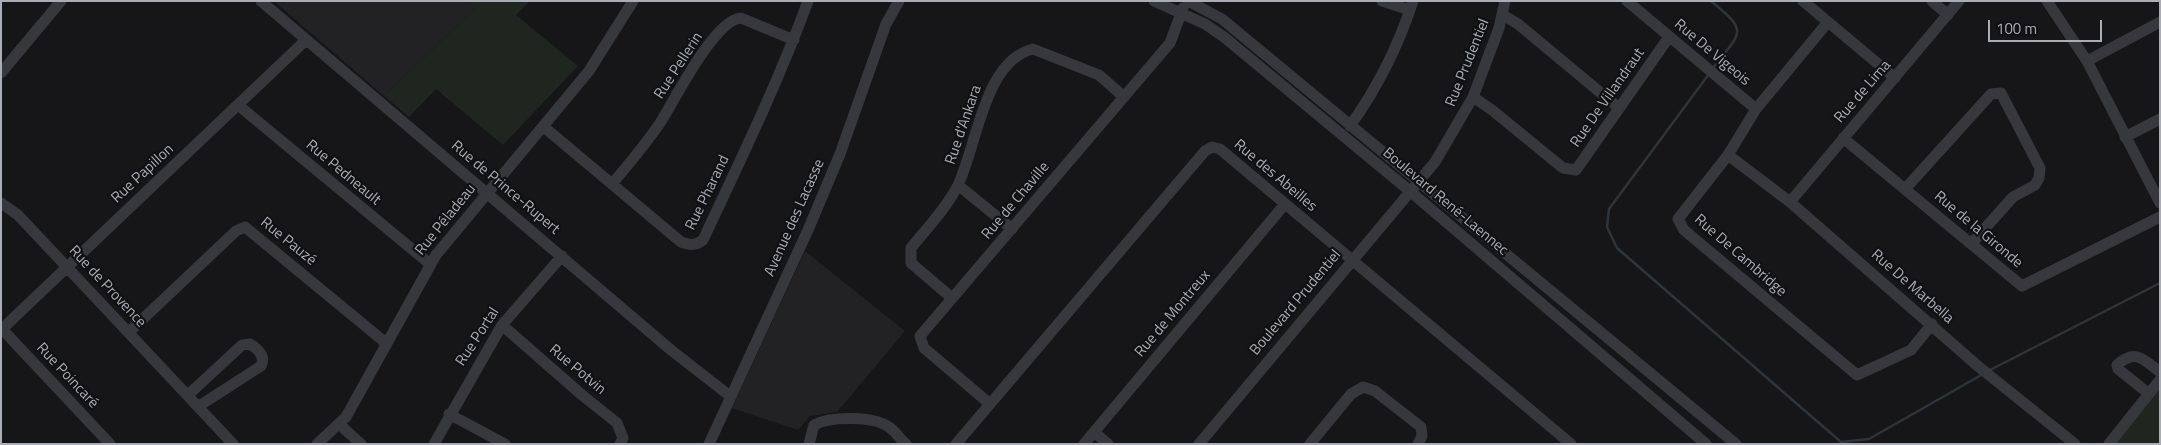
<!DOCTYPE html>
<meta charset="utf-8">
<style>
body{margin:0}
#map{position:relative;width:2161px;height:445px;overflow:hidden;background:#161618;font-family:"Titillium Web",sans-serif}
canvas{display:block}
.frame{position:absolute;inset:0;border:2px solid #a8adb8;pointer-events:none}
.scale{position:absolute;left:1988px;top:20px;width:114px;height:22px;box-sizing:border-box;border:2px solid #a8adb8;border-top:0;padding-left:6px;font-size:15px;line-height:18px;white-space:nowrap;color:#a8adb8;-webkit-text-stroke:4px #111113;paint-order:stroke}
</style>
<div id="map">
<canvas width="2161" height="445"></canvas>
<div class="frame"></div>
<div class="scale">100 m</div>
</div>
<script>
const ctx = document.querySelector('canvas').getContext('2d');
ctx.lineJoin = 'round';
function fill(path, color) {
  ctx.fillStyle = color;
  ctx.fill(path, 'evenodd');
}
function trace(path, color, width, dash) {
  ctx.strokeStyle = color;
  ctx.lineWidth = width;
  ctx.lineCap = dash ? 'butt' : 'round';
  ctx.setLineDash(dash || []);
  ctx.stroke(path);
}
function write(font, color, halo, rows, align = 'center') {
  ctx.font = font + ' "Titillium Web",sans-serif';
  ctx.lineWidth = 4.5;
  ctx.setLineDash([]);
  ctx.textBaseline = 'middle';
  ctx.strokeStyle = halo;
  ctx.fillStyle = color;
  for (const [text, x, y, turn = 0] of rows) {
    ctx.save();
    ctx.translate(x, y);
    ctx.rotate((+turn || 0) * Math.PI / 180);
    ctx.textAlign = isNaN(turn) ? turn : align;
    if (halo) ctx.strokeText(text, 0, 0);
    ctx.fillText(text, 0, 0);
    ctx.restore();
  }
}
fill(new Path2D(`
 M466,1L475,9L384,96L275,2Z
 M805,251L905,331L837,412L810,416L798,430L732,408Z`), '#222225');
fill(new Path2D(`
 M466,1H530L516,15L578,66L503,145L436,89L409,117L384,96L475,9Z
 M2160,380V444H2109Z`), '#1e261f');
trace(new Path2D(`
 M1711,1C1750,33 1741,31 1713,68
 M1709,74L1609,209L1607,227L1617,248L1841,442L1869,439L1983,374
 M1990,370L2160,283`), '#2c353c', 2.5);
trace(new Path2D(`
 M261,1L671,350L730,396
 M1154,1L1205,24L1224,37L1411,192L1706,444
 M1188,1L1222,19L1736,444
 M1382,1L1410,10
 M1627,1L1756,109
 M1803,1L1895,78
 M1932,1L1948,15
 M2047,1L2087,61L2160,203
 M1503,15L1518,24L1619,108
 M1828,22L1756,109L1728,155L1678,219L1684,230L1857,375L1911,350L1932,324
 M2087,61L2160,22
 M1,73L61,1
 M1473,97L1492,110L1563,168L1576,170L1669,37
 M238,105L430,264
 M1350,126C1378,87 1398,47 1413,1
 M544,127L681,242C690,245 695,246 703,240C740,161 778,83 808,1
 M2125,137L2160,119
 M1843,138L2022,286L2160,217
 M1728,155L1790,202L1979,367L2075,444
 M612,184C629,164 645,145 660,123C675,100 714,20 741,18L794,40
 M958,185L1012,229
 M1905,189L1991,94L2001,93L2040,168L2039,178L2035,185L2013,197L1971,244
 M1790,202L1959,1
 M1,203L18,215L233,444
 M952,298L911,263V248C927,228 945,210 957,187C977,148 983,61 1033,49L1099,75L1124,97
 M502,325L582,395L617,423L623,438L620,444
 M2,329L110,444
 M1,330L306,40
 M129,332L236,231L245,227L386,343
 M2148,393L2118,369L2117,365C2136,348 2144,360 2160,372
 M188,395L242,345L250,344C258,349 266,356 261,366L199,406
 M990,404L924,348L920,336L1170,43L1183,8
 M449,414L505,444
 M340,425L361,444
 M1094,432L1108,444
 M317,444L346,417L436,255L589,71L633,1
 M434,444L502,325L562,256
 M709,444L808,230L840,154L886,24L899,1
 M809,444L814,425C830,416 874,416 889,427C896,432 900,439 906,444
 M956,444L1205,151L1212,147L1220,149L1571,444
 M1084,444L1285,204
 M1199,444L1435,162L1473,97L1499,28L1505,1
 M1310,444L1351,394L1363,387L1375,391L1421,427L1422,436L1418,444
 M2109,444L2160,380`), '#37383d', 11);
write('15px', '#a8adb8', '#111113', [
 ["Rue De Vigeois",1712,53,40],
 ["Rue Prudentiel",1468,63,-68],
 ["Rue Pellerin",679,66,-57],
 ["Rue de Lima",1863,92,-49],
 ["Rue De Villandraut",1608,98,-55],
 ["Rue d'Ankara",964,125,-71],
 ["Rue Pedneault",343,173,40],
 ["Rue Papillon",143,174,-43],
 ["Rue des Abeilles",1275,176,40],
 ["Rue de Prince-Rupert",505,188,40],
 ["Rue Pharand",708,193,-64],
 ["Rue de Chaville",1016,201,-50],
 ["Boulevard René-Laennec",1445,202,40],
 ["Avenue des Lacasse",795,218,-66],
 ["Rue Péladeau",446,220,-51],
 ["Rue de la Gironde",1978,230,40],
 ["Rue Pauzé",288,242,39],
 ["Rue De Cambridge",1740,256,41],
 ["Rue de Provence",107,287,47],
 ["Rue De Marbella",1912,287,41],
 ["Boulevard Prudentiel",1296,303,-50],
 ["Rue de Montreux",1173,314,-50],
 ["Rue Portal",478,337,-57],
 ["Rue Potvin",577,370,40],
 ["Rue Poincaré",67,376,47]
]);
</script>
